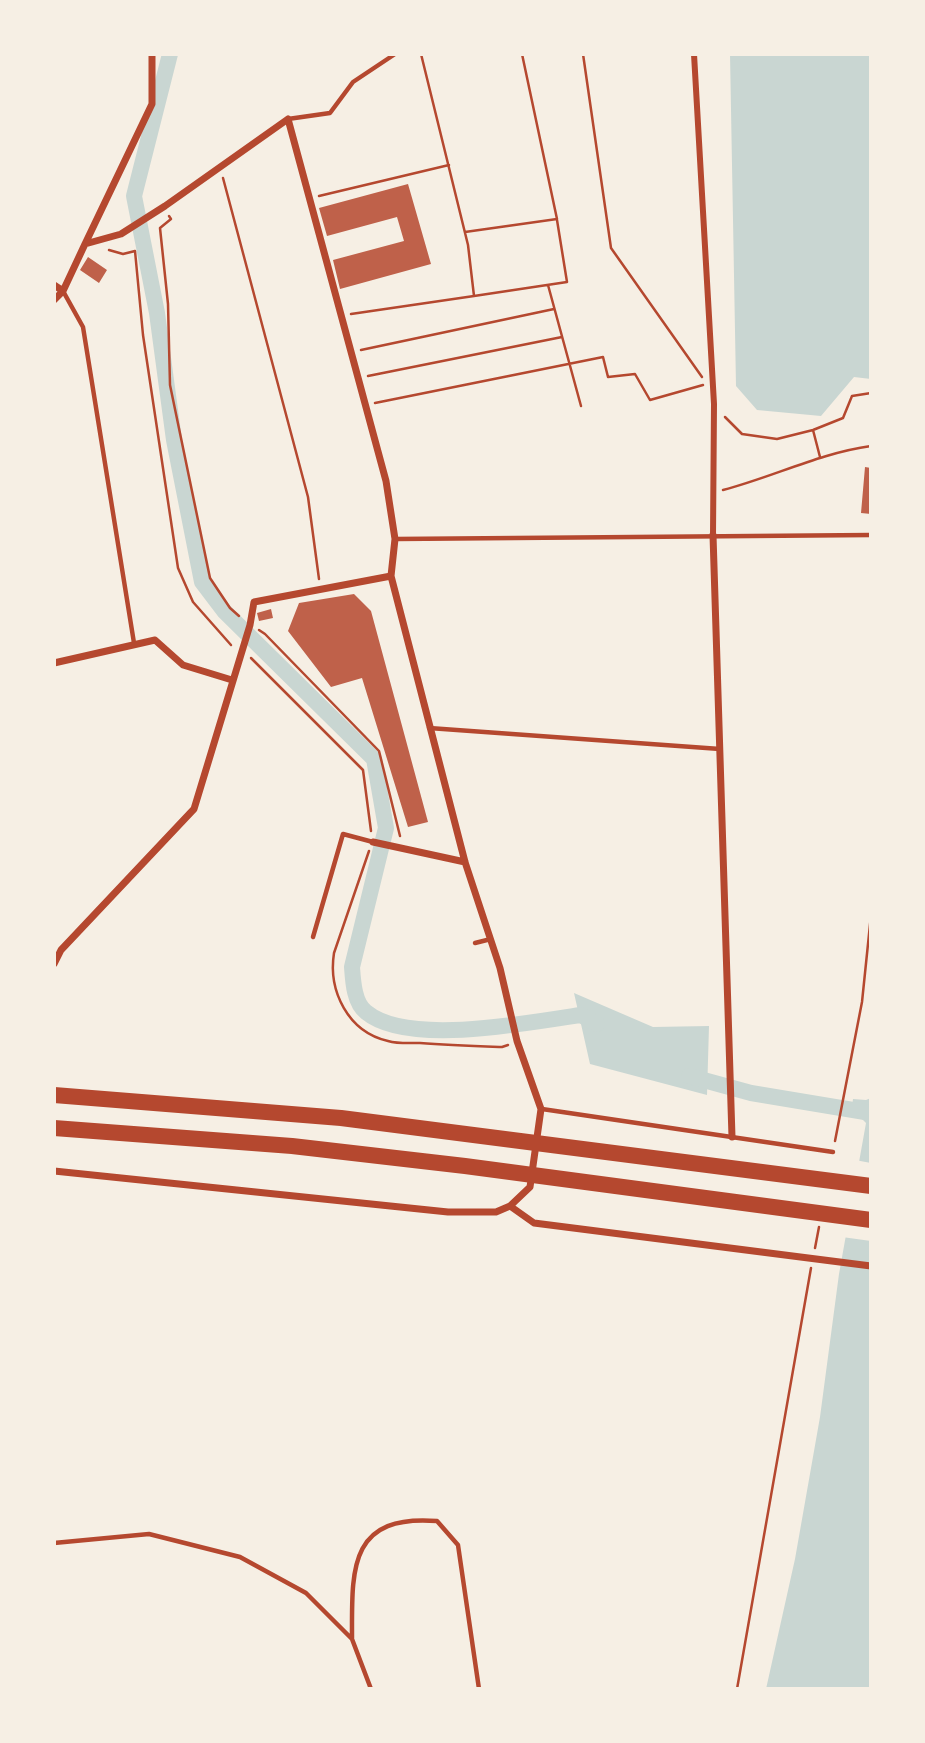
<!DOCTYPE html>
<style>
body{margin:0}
#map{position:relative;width:925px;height:1743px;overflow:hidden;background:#f6efe4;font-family:Inter,sans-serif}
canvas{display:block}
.frame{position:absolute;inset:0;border:56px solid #f6efe4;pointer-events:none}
</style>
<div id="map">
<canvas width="925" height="1743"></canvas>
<div class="frame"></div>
</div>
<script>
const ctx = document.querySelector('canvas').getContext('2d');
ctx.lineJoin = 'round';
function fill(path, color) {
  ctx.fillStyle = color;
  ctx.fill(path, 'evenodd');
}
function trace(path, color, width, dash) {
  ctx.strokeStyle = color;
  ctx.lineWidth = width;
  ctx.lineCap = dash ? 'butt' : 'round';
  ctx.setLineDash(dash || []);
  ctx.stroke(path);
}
fill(new Path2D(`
 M730,54H871V379L854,377L821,416L757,410L736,386Z
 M574,993L653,1027L709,1026L707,1095L590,1064Z
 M871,1098V1689H766L795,1559L820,1417L839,1274L866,1123L862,1119L851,1114L853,1099L866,1100Z`), '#c9d6d2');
fill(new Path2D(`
 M855,1160L871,1163V1241L842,1237Z`), '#f6efe4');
trace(new Path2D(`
 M170,54L134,196L157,313L174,440L202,582L224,611L374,759L386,828L352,967C353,981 354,1003 366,1012C408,1047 529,1022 581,1015L597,1024
 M689,1076L751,1093L871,1113`), '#c9d6d2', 16);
fill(new Path2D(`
 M408,184L431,264L340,289L333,260L404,241L397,217L327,236L319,208Z
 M88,257L107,270L99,283L80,270Z
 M865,467L871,468V514L861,513Z
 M354,594L371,611L428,822L408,827L362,678L331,687L288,631L299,603Z
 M271,609L273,618L259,621L257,613Z`), '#bf614a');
trace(new Path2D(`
 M583,54L611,248L702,377
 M223,178L308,497L319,579
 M319,196L449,165
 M169,216L171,219L160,228L168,304L170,385L210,578L230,608L239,616
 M465,232L557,219L522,54
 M109,250L123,254L135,251L143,335L178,568L193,602L231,645
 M548,285L581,406
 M474,296L567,282L557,220
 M351,314L474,296L468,245L421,54
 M361,350L554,309
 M368,376L562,337
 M375,403L603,357L608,377L635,374L650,400L703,385
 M725,417L742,434L777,439L813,430L843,418L852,396L871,393
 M813,430L820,457
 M723,490C773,477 820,453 871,446
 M259,630L265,634L379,751L400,836
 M251,658L363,770L371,831
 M369,851L334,953C328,991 348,1032 388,1041C398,1044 410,1043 420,1043C447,1045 475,1046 502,1047L508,1045
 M835,1141L862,1002L871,915
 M815,1248L819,1227
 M737,1689L811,1268`), '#b5482f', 2.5);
trace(new Path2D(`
 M288,119L330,113L353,82L395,54
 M63,291L83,327L134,643
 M396,539L871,535
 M429,728L720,749
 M313,937L343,834L373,842
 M475,943L491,939
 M542,1109L833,1152
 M54,1543L149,1534L240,1557L306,1593L352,1639L371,1689
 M352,1638C352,1570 348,1514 437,1521L458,1545L479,1689`), '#b5482f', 4.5);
trace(new Path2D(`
 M694,54L714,404L713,535`), '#b5482f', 6);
trace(new Path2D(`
 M85,244L152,104V54
 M54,285L63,291
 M54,300L63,291L85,244L121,234L165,206L288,119L386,481L395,539L391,576L465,862L500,968L517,1041L541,1109L530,1187L510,1206L496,1212H448L54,1171
 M713,535L732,1137
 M54,663L155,640L183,665L232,680
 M373,842L465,862
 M54,964L61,950L194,809L250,625L254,602L391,576
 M510,1206L534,1223L871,1266`), '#b5482f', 7);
trace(new Path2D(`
 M54,1095L341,1118L871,1186
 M54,1128L292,1146L465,1166L871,1220`), '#b5482f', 16);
</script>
